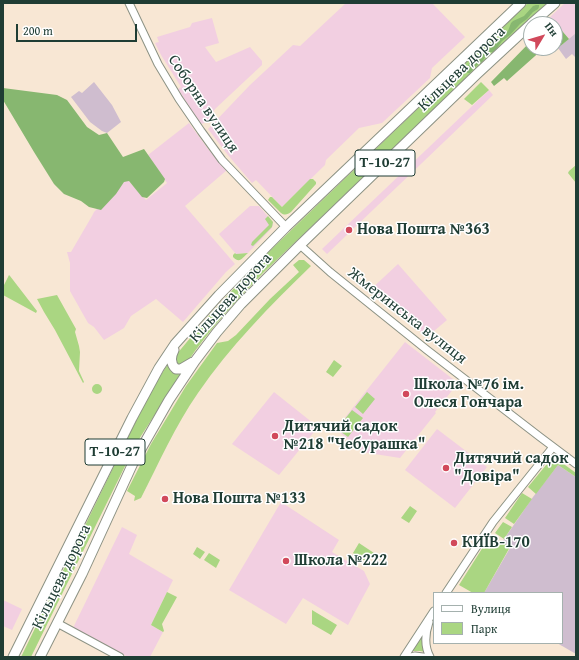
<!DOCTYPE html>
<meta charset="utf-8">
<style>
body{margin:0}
#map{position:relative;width:579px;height:660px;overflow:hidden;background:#f8e7d4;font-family:"Gentium Book Plus",serif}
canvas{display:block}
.frame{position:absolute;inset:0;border:4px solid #1f3d34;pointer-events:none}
.legend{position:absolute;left:433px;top:592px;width:130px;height:52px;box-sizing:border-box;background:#fff;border:1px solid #a5b1ae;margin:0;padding:5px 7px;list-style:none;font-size:12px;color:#1f3d34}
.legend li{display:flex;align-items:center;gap:8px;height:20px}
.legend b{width:20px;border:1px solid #a5b1ae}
.north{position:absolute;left:523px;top:16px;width:40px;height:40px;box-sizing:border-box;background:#fff;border:1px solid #a5b1ae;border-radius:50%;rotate:52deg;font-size:11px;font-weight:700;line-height:16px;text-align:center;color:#1f3d34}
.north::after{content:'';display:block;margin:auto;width:14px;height:18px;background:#d1495b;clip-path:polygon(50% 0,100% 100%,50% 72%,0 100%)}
.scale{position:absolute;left:16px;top:24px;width:121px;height:18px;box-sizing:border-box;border:2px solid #1f3d34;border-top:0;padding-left:5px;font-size:12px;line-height:14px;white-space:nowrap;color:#1f3d34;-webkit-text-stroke:3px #fff;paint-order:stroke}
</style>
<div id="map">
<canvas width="579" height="660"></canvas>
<div class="frame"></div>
<ul class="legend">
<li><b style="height:5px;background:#fff"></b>Вулиця</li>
<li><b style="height:11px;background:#aad682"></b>Парк</li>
</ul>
<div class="north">Пн</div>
<div class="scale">200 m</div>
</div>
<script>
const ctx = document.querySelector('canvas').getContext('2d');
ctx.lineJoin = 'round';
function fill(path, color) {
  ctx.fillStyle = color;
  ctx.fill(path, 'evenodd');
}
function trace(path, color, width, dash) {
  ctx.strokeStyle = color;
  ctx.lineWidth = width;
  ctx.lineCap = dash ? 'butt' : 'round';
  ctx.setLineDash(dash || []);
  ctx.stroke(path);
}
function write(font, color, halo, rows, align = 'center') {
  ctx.font = font + ' "Gentium Book Plus",serif';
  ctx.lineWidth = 3;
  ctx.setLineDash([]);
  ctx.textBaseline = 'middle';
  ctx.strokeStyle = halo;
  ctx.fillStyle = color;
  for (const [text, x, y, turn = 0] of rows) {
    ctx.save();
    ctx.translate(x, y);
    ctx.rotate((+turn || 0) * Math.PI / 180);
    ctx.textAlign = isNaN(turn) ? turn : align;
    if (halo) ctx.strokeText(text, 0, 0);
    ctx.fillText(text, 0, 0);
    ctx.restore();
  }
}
fill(new Path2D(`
 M346,3H432L465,37L432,68L430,78L382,123L359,128L326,160L325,165L282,207L256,180L252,183L227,154L208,129L250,85L293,45L300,46Z
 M565,3H576V33L569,39L550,17Z
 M212,18L219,43L205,47L216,62L250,47L262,61V65L215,109L211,116L204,123L201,124L199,123L178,89L181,87L161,55L155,43L159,42L157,37L190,27L192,23Z
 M489,90L493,95L327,254L322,249Z
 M189,123L208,149L227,170L185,206L235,264L226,272L183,322L156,299L131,316L124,328L104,340L94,327L88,323L70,291V263L67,252H71L92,216L94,212L127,179L146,200L167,183L148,155Z
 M250,206H259L270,219L273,222V225L271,229L248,253L236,254L219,234Z
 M398,264L447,320L427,337L397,313L369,291Z
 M405,342L458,383L435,412L436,413L400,458L362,452L336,429Z
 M274,392L318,427L279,475L232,444Z
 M437,429L487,467L455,508L405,470Z
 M281,502L339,540L332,552L364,571L370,584L348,625L303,598L286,624L229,590Z
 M122,527L137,535L129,554L173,580L151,625L163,632L150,657H128L73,628Z
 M3,600L22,609L12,630L3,626Z`), '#f2cfe1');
fill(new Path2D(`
 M576,33V58L572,54L566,59L558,48Z
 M94,82L112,105L121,122L107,133L102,131L90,122L71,97L79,91L82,93Z
 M558,465L576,477V654L557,643H562V593H484L510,548L502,542L533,497Z`), '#cfbdcf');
fill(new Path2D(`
 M528,3H547L451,93L263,273C235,302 208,331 186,364L179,366L175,363L176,355L206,319L256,264L335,188Z
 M481,82L489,90L472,105L464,99Z
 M576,165V183L568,173L569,171Z
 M310,179H313L316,182V184L291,212C288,214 285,216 281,213L268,200L270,197H272L282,207Z
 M268,216L273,222L272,227L253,246L251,245L252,242L269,225L265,219Z
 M235,253L236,254L248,253C242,258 240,264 233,257V255Z
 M299,260H304L311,266C270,306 230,346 198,393C175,426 159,463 141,498L134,501L135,496L127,491L151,444L186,386L217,343L228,341L236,335L270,299L299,272L293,265Z
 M9,275L10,276L37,311L36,313L3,295V287Z
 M57,295L76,329L75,332L79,346L80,352L79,371L84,382L83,383L55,330L44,312L37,299Z
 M334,360L342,366L333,377L326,372Z
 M168,364C170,370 174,375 181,374L141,436L128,460L31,657H21L131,431L153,387Z
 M92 389a5 5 0 1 1 10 0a5 5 0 1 1-10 0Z
 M367,392L375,399L363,414L355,407Z
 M352,410L363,418L348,437L337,429Z
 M554,457L576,473V477L558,465L536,494L528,487L551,459Z
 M522,493L532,499L514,524L505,518Z
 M410,506L417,511L409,523L401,518Z
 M503,522L512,527L504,539L495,533Z
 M490,536L510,547L484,593H473L459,585Z
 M359,543L374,553L368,563L353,553Z
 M197,547L205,552L200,559L193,554Z
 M209,553L220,560L216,568L204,560Z
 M167,592L177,597L162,624L164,631L163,632L151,625Z
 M312,610L337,625L331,635L312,624Z
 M423,631L422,640L425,652L420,651H411Z`), '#aad682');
fill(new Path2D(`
 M536,5H539V7L538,9L533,12L527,19L520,24L510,35L502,41L497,48L493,52H489L487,54L482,62L477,65L470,73H468L466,72V69C469,64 472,58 479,58L481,56L484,48L502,37L508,31L511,23L513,21L524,16L533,6Z
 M552,19L569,39L558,48L555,46V24H548Z
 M531,41V48H544L507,81L504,78L494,86L491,82Z
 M3,88L57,95L67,100L87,127L99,135L107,133L123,157L144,149L165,179L164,182L147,198L142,197L129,181L124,182L116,194L101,210L89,207L81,201L64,194L54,184L34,152L3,100Z`), '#87b770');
const secondary = new Path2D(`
 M129,3L158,64L179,99L201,131L222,160L286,227
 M300,245L330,272L427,350L540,437L576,464
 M446,593L493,522L553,447
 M429,622C425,634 424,646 430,657
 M57,623L120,657
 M404,657L434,611
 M411,657L415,656L423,657`);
const highway = new Path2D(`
 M531,24L555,3
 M174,350C171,356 170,364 176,369H181L193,362
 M13,657L132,418L159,368L175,344L219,295L286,227L521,3
 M40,657L82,574L133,463L169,400L195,361L217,332L241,304L300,245L477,74L531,24`);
trace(secondary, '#8c9284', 9);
trace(highway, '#8c9284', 11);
trace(secondary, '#fff', 7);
trace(highway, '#fff', 9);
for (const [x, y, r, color] of [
 [349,230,4,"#d1495b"],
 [406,394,4,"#d1495b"],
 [275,436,4,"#d1495b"],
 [446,468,4,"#d1495b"],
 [165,499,4,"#d1495b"],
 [454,543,4,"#d1495b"],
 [286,561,4,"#d1495b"]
]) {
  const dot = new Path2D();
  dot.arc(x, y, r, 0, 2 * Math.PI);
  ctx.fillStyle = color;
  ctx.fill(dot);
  trace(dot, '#fff', 1.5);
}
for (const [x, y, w] of [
 [385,163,60],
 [115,452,60]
]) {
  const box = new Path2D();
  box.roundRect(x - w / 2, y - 13, w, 26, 3);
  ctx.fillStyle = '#fff';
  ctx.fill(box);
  trace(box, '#1f3d34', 1);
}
write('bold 15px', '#1f3d34', null, [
 ["Т-10-27",385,163],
 ["Т-10-27",115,452]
]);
write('16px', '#1f3d34', '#fff', [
 ["Кільцева дорога",462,69,-44],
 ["Соборна вулиця",203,104,56],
 ["Кільцева дорога",231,298,-48],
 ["Жмеринська вулиця",407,316,38],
 ["Кільцева дорога",62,577,-64]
]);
write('bold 16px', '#1f3d34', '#fff', [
 ["Нова Пошта №363",357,230],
 ["Школа №76 ім.",414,385],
 ["Олеся Гончара",414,403],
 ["Дитячий садок",283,427],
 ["№218 \"Чебурашка\"",283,445],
 ["Дитячий садок",454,459],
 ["\"Довіра\"",454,477],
 ["Нова Пошта №133",173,499],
 ["КИЇВ-170",462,543],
 ["Школа №222",294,561]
], 'left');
</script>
